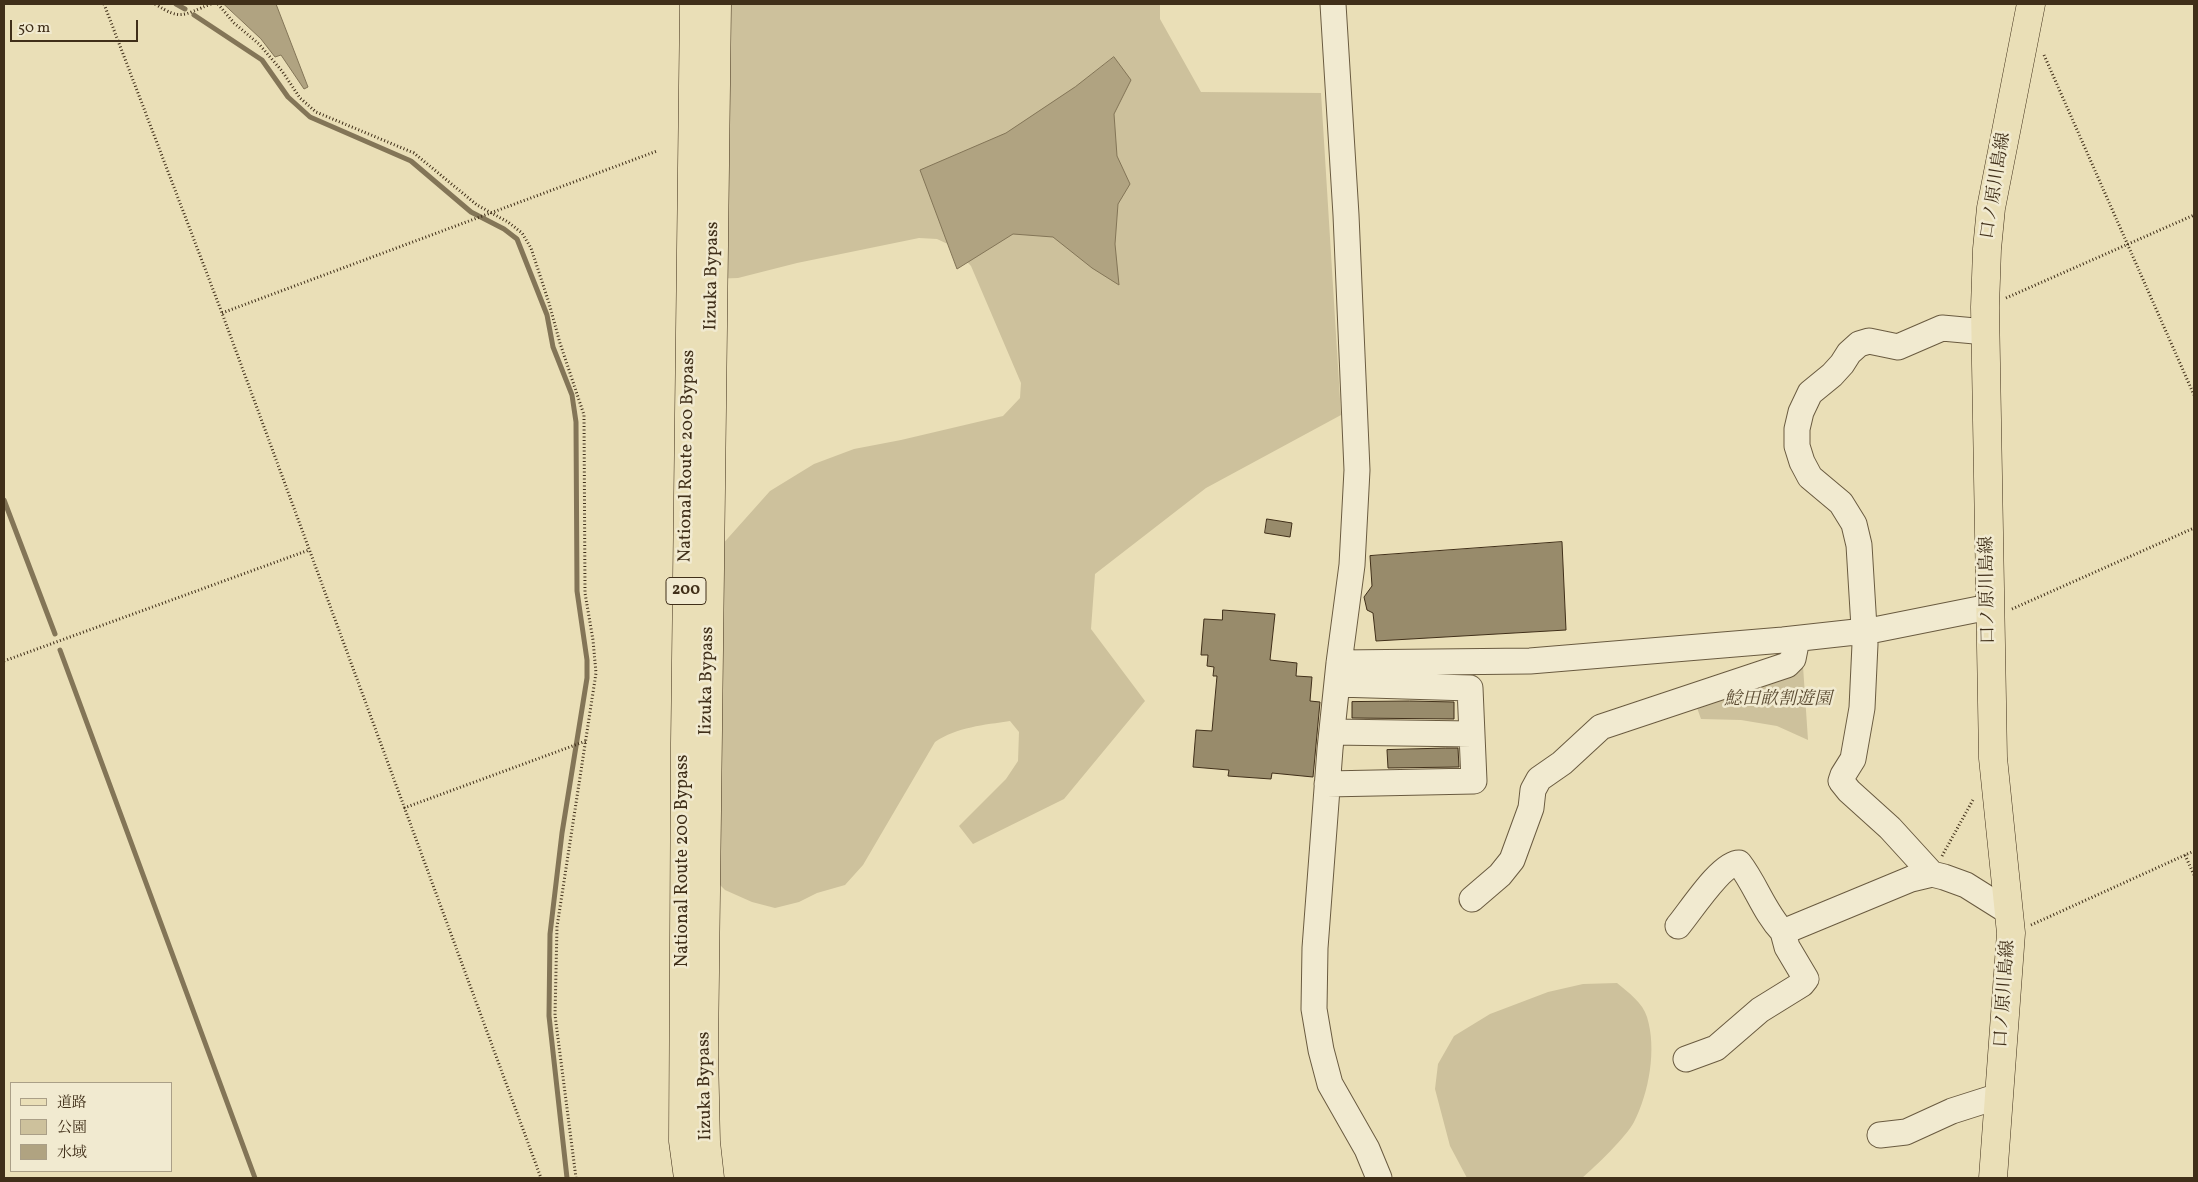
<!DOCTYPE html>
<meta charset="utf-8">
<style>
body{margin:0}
#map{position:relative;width:2198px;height:1182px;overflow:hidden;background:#eadfb7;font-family:Vollkorn,"Noto Serif JP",serif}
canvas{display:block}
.frame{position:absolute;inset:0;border:5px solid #402f19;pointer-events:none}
.legend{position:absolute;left:10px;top:1082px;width:162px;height:90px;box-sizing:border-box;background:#f1ead0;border:1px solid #aa9f87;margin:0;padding:6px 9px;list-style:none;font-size:15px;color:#402f19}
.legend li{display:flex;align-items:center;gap:10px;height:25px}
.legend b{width:25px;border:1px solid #aa9f87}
.scale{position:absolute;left:10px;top:20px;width:128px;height:22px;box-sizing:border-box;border:2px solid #402f19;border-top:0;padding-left:6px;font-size:15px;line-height:18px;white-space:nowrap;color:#402f19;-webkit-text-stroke:4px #f1ead0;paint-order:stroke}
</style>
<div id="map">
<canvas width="2198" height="1182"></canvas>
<div class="frame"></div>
<ul class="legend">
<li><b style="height:6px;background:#eadfb7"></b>道路</li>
<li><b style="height:14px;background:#cdc19c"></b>公園</li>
<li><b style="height:14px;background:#b0a381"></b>水域</li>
</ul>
<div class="scale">50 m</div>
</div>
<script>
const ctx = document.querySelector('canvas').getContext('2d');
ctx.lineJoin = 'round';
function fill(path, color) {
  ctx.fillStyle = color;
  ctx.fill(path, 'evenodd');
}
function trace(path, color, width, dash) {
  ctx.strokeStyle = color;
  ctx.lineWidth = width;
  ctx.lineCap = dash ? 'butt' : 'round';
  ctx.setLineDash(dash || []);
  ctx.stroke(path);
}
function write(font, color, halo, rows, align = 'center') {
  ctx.font = font + ' Vollkorn,"Noto Serif JP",serif';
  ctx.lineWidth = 5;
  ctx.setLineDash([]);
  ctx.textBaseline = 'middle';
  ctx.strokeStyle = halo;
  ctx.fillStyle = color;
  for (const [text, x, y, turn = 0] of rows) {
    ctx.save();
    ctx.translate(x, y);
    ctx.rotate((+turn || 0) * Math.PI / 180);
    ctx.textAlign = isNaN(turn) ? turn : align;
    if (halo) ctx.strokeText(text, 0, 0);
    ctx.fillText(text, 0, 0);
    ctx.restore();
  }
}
fill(new Path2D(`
 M732,4H1160V19L1201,92L1321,93L1341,415L1206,488L1095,574L1091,629L1145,701L1064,799L973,844L959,826L1006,779L1018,761L1019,732L1010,721C984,725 957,727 935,742L863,865L845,885L817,893L799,902L775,908L752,902L725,890L703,868L712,556L770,491L814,464L854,449L901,440L1003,416L1020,398L1021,383L971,266L952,246L937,239L919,238L797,263L738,278L709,279L720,13Z
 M1803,666L1808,740L1777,726L1741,720L1701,719L1695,702Z
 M1617,983C1628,992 1643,1003 1647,1017C1657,1049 1649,1093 1634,1122C1627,1136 1595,1167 1582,1178H1467L1450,1146L1435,1089L1438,1064L1454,1036L1490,1014L1548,992L1583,984Z`), '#cdc19c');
const water = new Path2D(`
 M224,4H276L308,87L304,89L281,55L275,57L261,39Z
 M1114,57L1131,80L1114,114L1117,156L1130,184L1118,204L1115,244L1119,285L1092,268L1053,237L1013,234L957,269L920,170L1006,133L1075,87Z`);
fill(water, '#b0a381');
trace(water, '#837557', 1);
trace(new Path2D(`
 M176,4L185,9
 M194,15L262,60L288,97L310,117L411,161L471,212L504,229L517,239L547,315L553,347L572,395L576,422L577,591L587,660V678L562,833L550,934L549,1016L567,1178
 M4,500L55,634
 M60,650L255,1178`), '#837557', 5);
const building = new Path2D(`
 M1267,519L1292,523L1290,537L1265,533Z
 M1562,542L1566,630L1376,641L1373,613L1367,610L1364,597L1372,586L1370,556Z
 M1223,610L1275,614L1270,660L1297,663L1296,676L1312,677L1310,701L1320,702L1313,777L1272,773L1271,779L1228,776L1229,770L1193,767L1196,730L1212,731L1217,676H1213L1214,667L1207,666L1208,655H1201L1204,619L1222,620Z
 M1410,701L1454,702V719L1352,718V702Z
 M1446,748H1458L1459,767L1388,768L1387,750Z`);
fill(building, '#988b6b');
trace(building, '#402f19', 1);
const minor = new Path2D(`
 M1333,4L1346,215L1357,470L1352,565L1339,663L1330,749L1315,948L1314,1009L1321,1050L1330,1084L1367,1149L1379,1178
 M1339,663L1530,661L1783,640L1874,630L1989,607
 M1332,732L1472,734
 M1327,784L1474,781L1470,688L1337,684
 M1932,874L1890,828L1849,791L1841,781L1843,775L1853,759L1862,708L1865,644L1859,545L1854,524L1841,503L1810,477L1802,462L1797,446V429L1801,412L1810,393L1832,375L1842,364L1849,353L1859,344L1869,341L1898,347L1942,328L1986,332
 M1472,899L1500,875L1512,860L1531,808L1533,790L1539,779L1562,763L1601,727L1787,665L1793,659L1797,639
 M1678,926C1690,912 1721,863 1739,863C1756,885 1764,912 1783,932
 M1686,1059L1716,1048L1760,1010L1802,984L1806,979L1787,947L1783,932L1911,879L1932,874L1944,877L1966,885L2009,912
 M1880,1135L1906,1132L1952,1111L1999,1096`);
const major = new Path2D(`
 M1993,1178L2011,933L1993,758L1985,307L1987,249L1991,208L2031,4`);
const highway = new Path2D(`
 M688,1178L683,1141L685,742L694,4
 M710,1178L706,1142L704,1053L717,4`);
trace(minor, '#6a5b40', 27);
trace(major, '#402f19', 29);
trace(highway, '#402f19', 29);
trace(new Path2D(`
 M104,4L222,313L541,1178
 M155,4C182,21 182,15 211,4
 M218,4L234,23L259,44L282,71L300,98L316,112L414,153L477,205L508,222L522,233L531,248L549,303L560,343L584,415L585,593L593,640L596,673L557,927L555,1015L576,1178
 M2044,55L2194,395
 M2006,298L2194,215
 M222,313L657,151
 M2012,609L2194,528
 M4,661L309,550
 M404,808L586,741
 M2185,855L2194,875
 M1942,856L1974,798
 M2031,925L2194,851`), '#402f19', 3, [1, 2.5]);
trace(minor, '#f1ead0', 25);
trace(major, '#eadfb7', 28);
trace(highway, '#eadfb7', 28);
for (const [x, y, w] of [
 [686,591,40]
]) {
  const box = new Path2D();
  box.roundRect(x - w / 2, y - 13.5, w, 27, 4);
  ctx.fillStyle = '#f1ead0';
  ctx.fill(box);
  trace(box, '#402f19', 1);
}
write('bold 16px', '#402f19', null, [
 ["200",686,591]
]);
write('18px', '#402f19', '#f1ead0', [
 ["口ノ原川島線",1997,186,-81],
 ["Iizuka Bypass",713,276,-89],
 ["National Route 200 Bypass",688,456,-89],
 ["口ノ原川島線",1989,590,-91],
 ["Iizuka Bypass",708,681,-89],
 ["National Route 200 Bypass",684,861,-90],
 ["口ノ原川島線",2006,994,-86],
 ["Iizuka Bypass",706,1086,-91]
]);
write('italic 18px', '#5c4c33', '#f1ead0', [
 ["鯰田畝割遊園",1778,701]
]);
</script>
